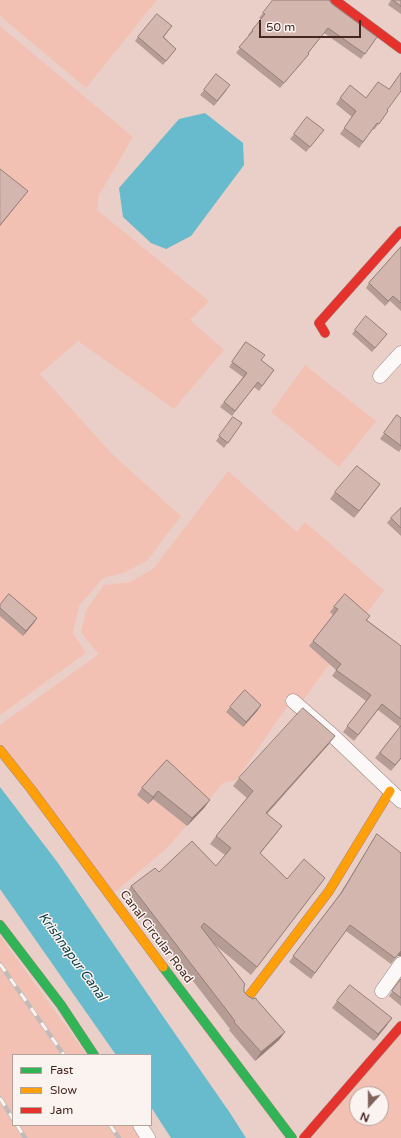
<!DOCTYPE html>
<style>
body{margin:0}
#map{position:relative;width:401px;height:1138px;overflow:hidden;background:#e9cfc7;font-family:"Varela Round",sans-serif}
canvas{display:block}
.legend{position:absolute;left:12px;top:1054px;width:140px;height:72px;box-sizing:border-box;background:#fbf3f0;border:1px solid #b3a19c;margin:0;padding:5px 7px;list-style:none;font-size:12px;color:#46271f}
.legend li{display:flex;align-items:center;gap:8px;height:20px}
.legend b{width:20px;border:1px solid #b3a19c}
.north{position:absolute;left:349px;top:1086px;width:40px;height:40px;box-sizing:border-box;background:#fbf3f0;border:1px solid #b3a19c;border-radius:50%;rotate:201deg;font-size:11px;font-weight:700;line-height:16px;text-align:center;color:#46271f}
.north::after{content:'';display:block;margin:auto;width:14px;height:18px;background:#7f625a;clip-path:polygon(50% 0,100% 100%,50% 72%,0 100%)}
.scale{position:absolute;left:259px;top:20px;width:102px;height:18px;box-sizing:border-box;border:2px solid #46271f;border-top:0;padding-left:5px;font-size:12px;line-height:14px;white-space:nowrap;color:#46271f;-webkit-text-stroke:3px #fbf3f0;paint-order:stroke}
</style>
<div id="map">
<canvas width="401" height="1138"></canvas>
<ul class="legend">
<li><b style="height:5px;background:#30b455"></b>Fast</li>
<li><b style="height:5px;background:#ff9f0a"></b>Slow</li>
<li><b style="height:5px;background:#e5322d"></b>Jam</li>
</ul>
<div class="north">N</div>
<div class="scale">50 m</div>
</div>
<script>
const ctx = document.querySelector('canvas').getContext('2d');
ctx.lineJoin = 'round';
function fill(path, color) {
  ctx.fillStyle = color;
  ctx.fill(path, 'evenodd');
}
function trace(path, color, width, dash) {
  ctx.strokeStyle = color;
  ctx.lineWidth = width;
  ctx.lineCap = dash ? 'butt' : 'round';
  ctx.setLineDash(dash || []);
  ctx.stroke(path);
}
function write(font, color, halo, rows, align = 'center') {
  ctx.font = font + ' "Varela Round",sans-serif';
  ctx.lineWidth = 3;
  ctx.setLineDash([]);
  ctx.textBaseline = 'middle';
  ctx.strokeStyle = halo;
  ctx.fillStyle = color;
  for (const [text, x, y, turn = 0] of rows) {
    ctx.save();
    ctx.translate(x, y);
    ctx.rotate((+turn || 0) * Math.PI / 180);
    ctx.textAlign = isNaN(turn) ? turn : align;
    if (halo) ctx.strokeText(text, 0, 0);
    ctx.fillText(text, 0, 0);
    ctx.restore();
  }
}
fill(new Path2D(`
 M0,0H157L86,88L0,16Z
 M0,26L133,137L99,195L97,210L209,301L190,320L224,350L174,409L78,341L40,374L112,454L181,516L147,561L123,573L103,578L79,606L73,633L86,653L0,715Z
 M305,365L376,421L339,467L271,412Z
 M228,471L297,532L305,522L384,590L301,703L294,697L236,780L223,783L203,807L167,848L114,893L0,744V725L99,654L81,633L86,610L104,585L130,582L153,569Z
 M0,936L87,1055H13V1125H138L146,1138H0Z
 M401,1028V1138H311ZM357,1094H381V1118H357Z`), '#f3c1b3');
fill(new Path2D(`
 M205,113L243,143L244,165L191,236L166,249L151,243L123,217L119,188L179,119Z
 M0,787L58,863L160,1012L230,1113L246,1138H171L151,1107V1055H116L0,889Z`), '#68bbcc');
const street = new Path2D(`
 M380,376L401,353
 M293,701L331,734L401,801
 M382,991L401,964
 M140,1125L148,1138`);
const fast = new Path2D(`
 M0,925L61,1005L94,1055
 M163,967L292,1138`);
const slow = new Path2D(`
 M0,750L31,789L163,967
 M249,996L329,891L390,791`);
const jam = new Path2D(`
 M335,0L401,49
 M325,333L319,323L401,231
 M304,1138L401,1026`);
trace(street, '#9f8780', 15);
trace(fast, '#9f8780', 10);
trace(slow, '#9f8780', 10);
trace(jam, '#9f8780', 10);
trace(street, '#fcf8f7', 14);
trace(fast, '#30b455', 9);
trace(slow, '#ff9f0a', 9);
trace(jam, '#e5322d', 9);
const rail = new Path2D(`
 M0,964L64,1055
 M0,1098L13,1119
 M17,1125L25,1138
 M110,1125L119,1138`);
trace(rail, '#c2bbb9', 4.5);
trace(rail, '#fbf3f0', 3, [9]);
fill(new Path2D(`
 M391,0H401V14L388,5Z
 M332,4L377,37L361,59L324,33L308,53L309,54L305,59L280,88L236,53L249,36L248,35L252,30L261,19L259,18L263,13Z
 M172,26L164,37L176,49L163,65L135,41L138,37Z
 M204,90H227L214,106L200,95Z
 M340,98H366L388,111L374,130L373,129L359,148L340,134L352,117L336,104Z
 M324,130L306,152L290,139L294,134Z
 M401,247V311L390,301L385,306L366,288L369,283Z
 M355,330L387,334L372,352L352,334Z
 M246,342L261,360L274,370L259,391L254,387L232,416L220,407L243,377L229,367Z
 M397,415L401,418V449L399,452L380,439Z
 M233,417L242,423L224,448L216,441Z
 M380,484L354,518L330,499L335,492Z
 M401,508V536L387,523L391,518Z
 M0,605L37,618L23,636L0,616Z
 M334,607L370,616L367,620L401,646V759L391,771L375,758L400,727L378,710L354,741L343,732L366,701L332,676L336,670L309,646L333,615L330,612Z
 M230,707L258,710L243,727L226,712Z
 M329,744L267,814L282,826L276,834L260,853L287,879L325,878L251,975L214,944L244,987V992L248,996L256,999L285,1032L279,1040L255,1061L229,1030L230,1029L126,894L131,886L159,872L216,866L225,855L210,844L216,836L247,798L233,786L239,778Z
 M167,760L205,807L187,826L153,799L148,804L137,795L142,788Z
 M377,834L397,956L391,964L346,931L311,979L289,962L339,895Z
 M401,979V1006L389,996Z
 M337,1001L392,1018L387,1025L374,1041L332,1008Z`), '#b59d96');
fill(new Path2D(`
 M28,191L0,226V225Z
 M380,484L375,491L354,518L359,511Z
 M37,618L34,623L23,636L26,631Z
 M261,705L258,710L243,727L246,722Z
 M335,736L329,744L260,821L266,813Z
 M158,791L153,799L148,804L153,797Z
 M210,800L205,807L187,826L192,818Z
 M282,826L276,834L254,861L260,853Z
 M325,878L319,886L251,975L257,967Z
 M401,951V956H397L391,964Z
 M392,1018L387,1025L374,1041L378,1034Z
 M285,1032L279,1040L255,1061L261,1052Z`), '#947f7a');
const building = new Path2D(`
 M273,0H329L332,4L377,37L365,54L328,28L308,53L309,54L284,83L239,47L253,31L252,30L265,14L263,13Z
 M393,0H401V6Z
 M157,14L172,26L163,37L176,49L166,61L138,37Z
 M401,73V91L387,110L388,111L379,124L377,123L363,142L344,128L356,111L340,98L350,85L366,98L378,82L389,89Z
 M216,74L230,85L217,101L204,90Z
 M307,117L324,130L310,147L294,134Z
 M0,169L28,191L0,225Z
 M401,247V303L393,296L388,301L369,283Z
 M366,316L387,334L375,348L355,330Z
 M246,342L265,355L261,360L274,370L262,386L258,382L235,411L224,402L247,373L232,362Z
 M397,415L401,418V446L384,433Z
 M233,417L242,423L228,443L219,436Z
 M357,466L380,484L359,511L335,492Z
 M401,508V528L391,518Z
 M9,594L37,618L26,631L0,608V605Z
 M345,594L370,616L366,620L401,646V719L382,704L358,735L347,726L371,695L336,670L341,664L313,641L338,609L334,607Z
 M245,690L261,705L246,722L230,707Z
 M303,708L335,736L266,813L282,826L260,853L287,879L304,859L325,878L257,967L204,923L201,927L245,984L244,987V992L248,996L253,999L256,998V999L285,1032L261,1052L234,1022L235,1021L131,886L155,868L159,872L192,841L216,866L231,848L216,836L253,791L239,778Z
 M401,726V758L395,765L380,753Z
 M167,760L210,800L192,818L158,791L153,797L142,788Z
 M377,834L401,853V951L395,958L350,925L315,973L293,956L342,892Z
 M401,979V998L392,991Z
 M350,985L392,1018L378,1034L337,1001Z`);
fill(building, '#d3b6ae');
trace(building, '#947f7a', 1);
write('12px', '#46271f', '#fbf3f0', [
 ["Canal Circular Road",156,937,53]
]);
write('italic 13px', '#043d4a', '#fbf3f0', [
 ["Krishnapur Canal",72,957,54]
]);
</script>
